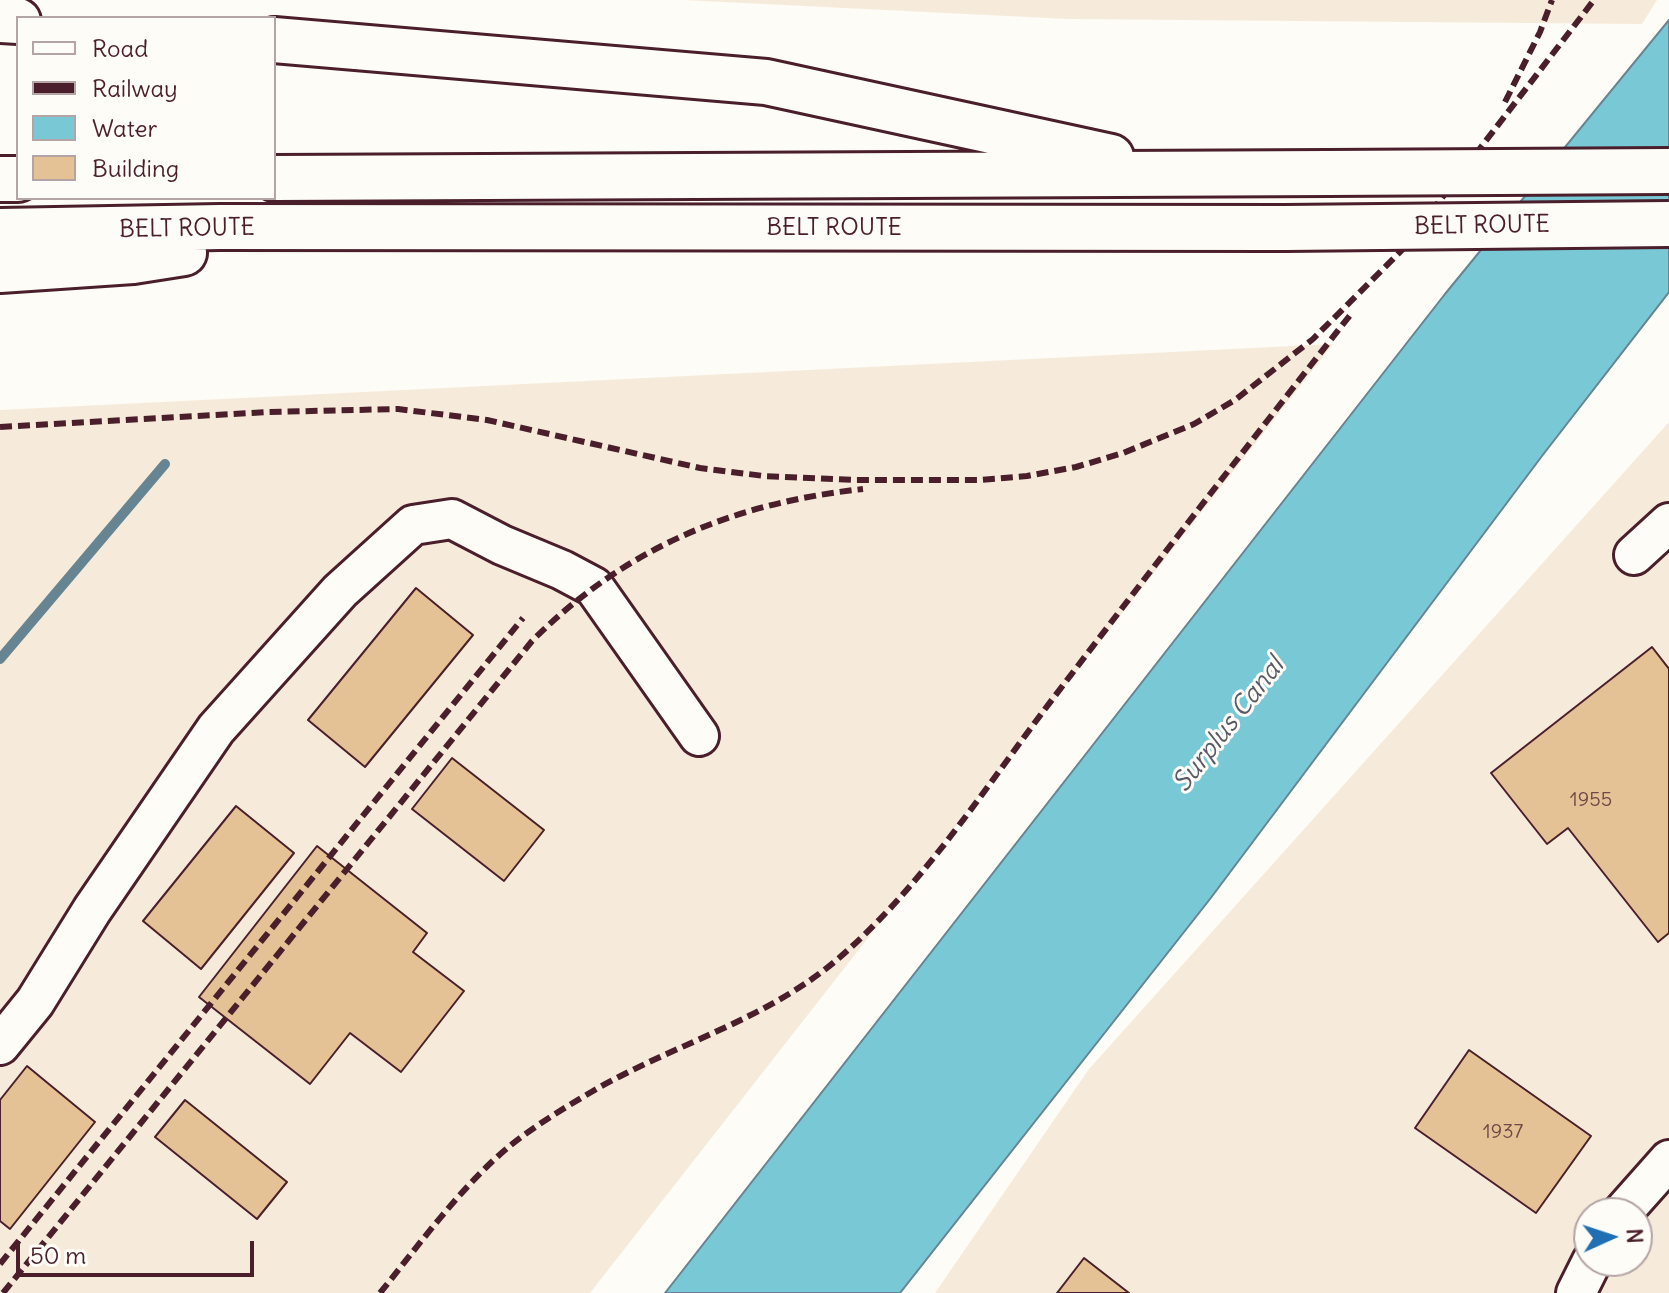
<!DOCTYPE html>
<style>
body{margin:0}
#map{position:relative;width:1669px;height:1293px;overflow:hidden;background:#fdfcf7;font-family:Delius,sans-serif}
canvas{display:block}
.legend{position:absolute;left:16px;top:16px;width:260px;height:184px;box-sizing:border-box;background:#fdfcf7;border:2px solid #b5a4a5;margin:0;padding:10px 14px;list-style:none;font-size:24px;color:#4a1f2b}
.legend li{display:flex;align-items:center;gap:16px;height:40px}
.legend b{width:40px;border:2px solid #b5a4a5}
.north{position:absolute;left:1573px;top:1197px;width:80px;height:80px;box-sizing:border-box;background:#fdfcf7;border:2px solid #b5a4a5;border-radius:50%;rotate:87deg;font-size:22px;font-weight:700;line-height:32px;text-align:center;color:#4a1f2b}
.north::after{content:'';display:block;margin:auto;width:28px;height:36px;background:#1f6fb2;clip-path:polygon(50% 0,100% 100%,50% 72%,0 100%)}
.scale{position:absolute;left:16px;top:1241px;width:238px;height:36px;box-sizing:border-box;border:4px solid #4a1f2b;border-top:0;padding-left:10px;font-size:24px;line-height:28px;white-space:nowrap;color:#4a1f2b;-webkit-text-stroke:6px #fdfcf7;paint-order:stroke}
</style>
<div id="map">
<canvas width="1669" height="1293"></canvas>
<ul class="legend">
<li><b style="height:10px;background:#fdfcf7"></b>Road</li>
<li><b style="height:10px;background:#4a1f2b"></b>Railway</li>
<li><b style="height:22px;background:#79c8d5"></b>Water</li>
<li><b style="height:22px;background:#e4c296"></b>Building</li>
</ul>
<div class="north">N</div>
<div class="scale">50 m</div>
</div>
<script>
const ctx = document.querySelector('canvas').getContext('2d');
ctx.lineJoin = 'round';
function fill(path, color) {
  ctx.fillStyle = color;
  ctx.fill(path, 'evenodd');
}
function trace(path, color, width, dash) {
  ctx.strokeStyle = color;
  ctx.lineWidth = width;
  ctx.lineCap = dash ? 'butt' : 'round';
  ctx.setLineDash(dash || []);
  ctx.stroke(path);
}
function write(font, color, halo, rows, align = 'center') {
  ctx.font = font + ' Delius,sans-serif';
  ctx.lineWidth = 6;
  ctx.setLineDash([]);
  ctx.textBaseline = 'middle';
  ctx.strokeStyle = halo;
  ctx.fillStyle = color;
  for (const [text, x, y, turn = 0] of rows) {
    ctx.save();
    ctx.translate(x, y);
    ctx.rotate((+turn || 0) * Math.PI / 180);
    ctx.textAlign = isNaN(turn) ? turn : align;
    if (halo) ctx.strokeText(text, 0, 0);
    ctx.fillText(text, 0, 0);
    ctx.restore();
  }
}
fill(new Path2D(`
 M683,0H1657L1642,24L1068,19Z
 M1333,344L590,1293H0V410Z
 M1669,422V1293H935L1089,1069ZM1589,1213H1637V1261H1589Z`), '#f6ebda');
const water = new Path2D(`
 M1669,20V292L1542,456L1210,899L900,1293H665L1445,294Z`);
fill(water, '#79c8d5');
trace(water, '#668491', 2);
trace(new Path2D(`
 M0,659L165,464`), '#668491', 10);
const building = new Path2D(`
 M416,588L473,635L365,767L308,720Z
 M1652,647L1669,669V933L1658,942L1568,828L1547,844L1491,773Z
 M452,758L544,830L504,881L412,809Z
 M236,806L294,853L201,969L143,921Z
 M317,846L427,933L413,952L464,991L401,1072L350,1033L310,1084L199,997Z
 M1469,1050L1591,1136L1536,1213L1415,1128Z
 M27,1066L95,1122L10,1229L0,1221V1100Z
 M185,1100L287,1182L257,1219L155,1137Z
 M1084,1258L1129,1293H1057Z`);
fill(building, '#e4c296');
trace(building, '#4a1f2b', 2);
const minor = new Path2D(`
 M1634,555L1669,523
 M0,1045L35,1002L92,910L216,729L340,591L413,525L452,519L502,545L562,570L594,587L699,736
 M1622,1213L1669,1160
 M1576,1293L1592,1261`);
const highway = new Path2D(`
 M0,20L18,21
 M274,40L766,82L1111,157
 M274,178L1328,173
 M0,179H18
 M0,231L220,227L1285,228
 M0,270L133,261L184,253`);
trace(minor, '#4a1f2b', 44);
trace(highway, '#4a1f2b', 50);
trace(minor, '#fdfcf7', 38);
trace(highway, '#fdfcf7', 44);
trace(new Path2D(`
 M1505,102L1540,32L1552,0
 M0,427L268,412L398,409L487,420L700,468L764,476L855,480H979L1027,476L1076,467L1123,453L1194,424L1235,400L1313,339L1402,250L1594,0
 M0,1264L523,618
 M3,1293L532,641C625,548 733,503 863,489
 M380,1293C418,1246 464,1183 511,1145C536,1125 564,1108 593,1091C674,1044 767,1020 839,958C920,888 981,794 1045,709C1146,576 1248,445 1351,314`), '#4a1f2b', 6, [12, 6]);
const highwayBridge = new Path2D(`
 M1328,173L1669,171
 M1285,228L1669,224`);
trace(highwayBridge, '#4a1f2b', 50, []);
trace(highwayBridge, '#fdfcf7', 44);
write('20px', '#704846', null, [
 ["1955",1591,800],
 ["1937",1503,1132]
]);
write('24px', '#4a1f2b', '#fdfcf7', [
 ["BELT ROUTE",1482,226,-1],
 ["BELT ROUTE",834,228],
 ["BELT ROUTE",187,229,-1]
]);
write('italic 26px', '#5a5a66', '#fdfcf7', [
 ["Surplus Canal",1229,725,-52]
]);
</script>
